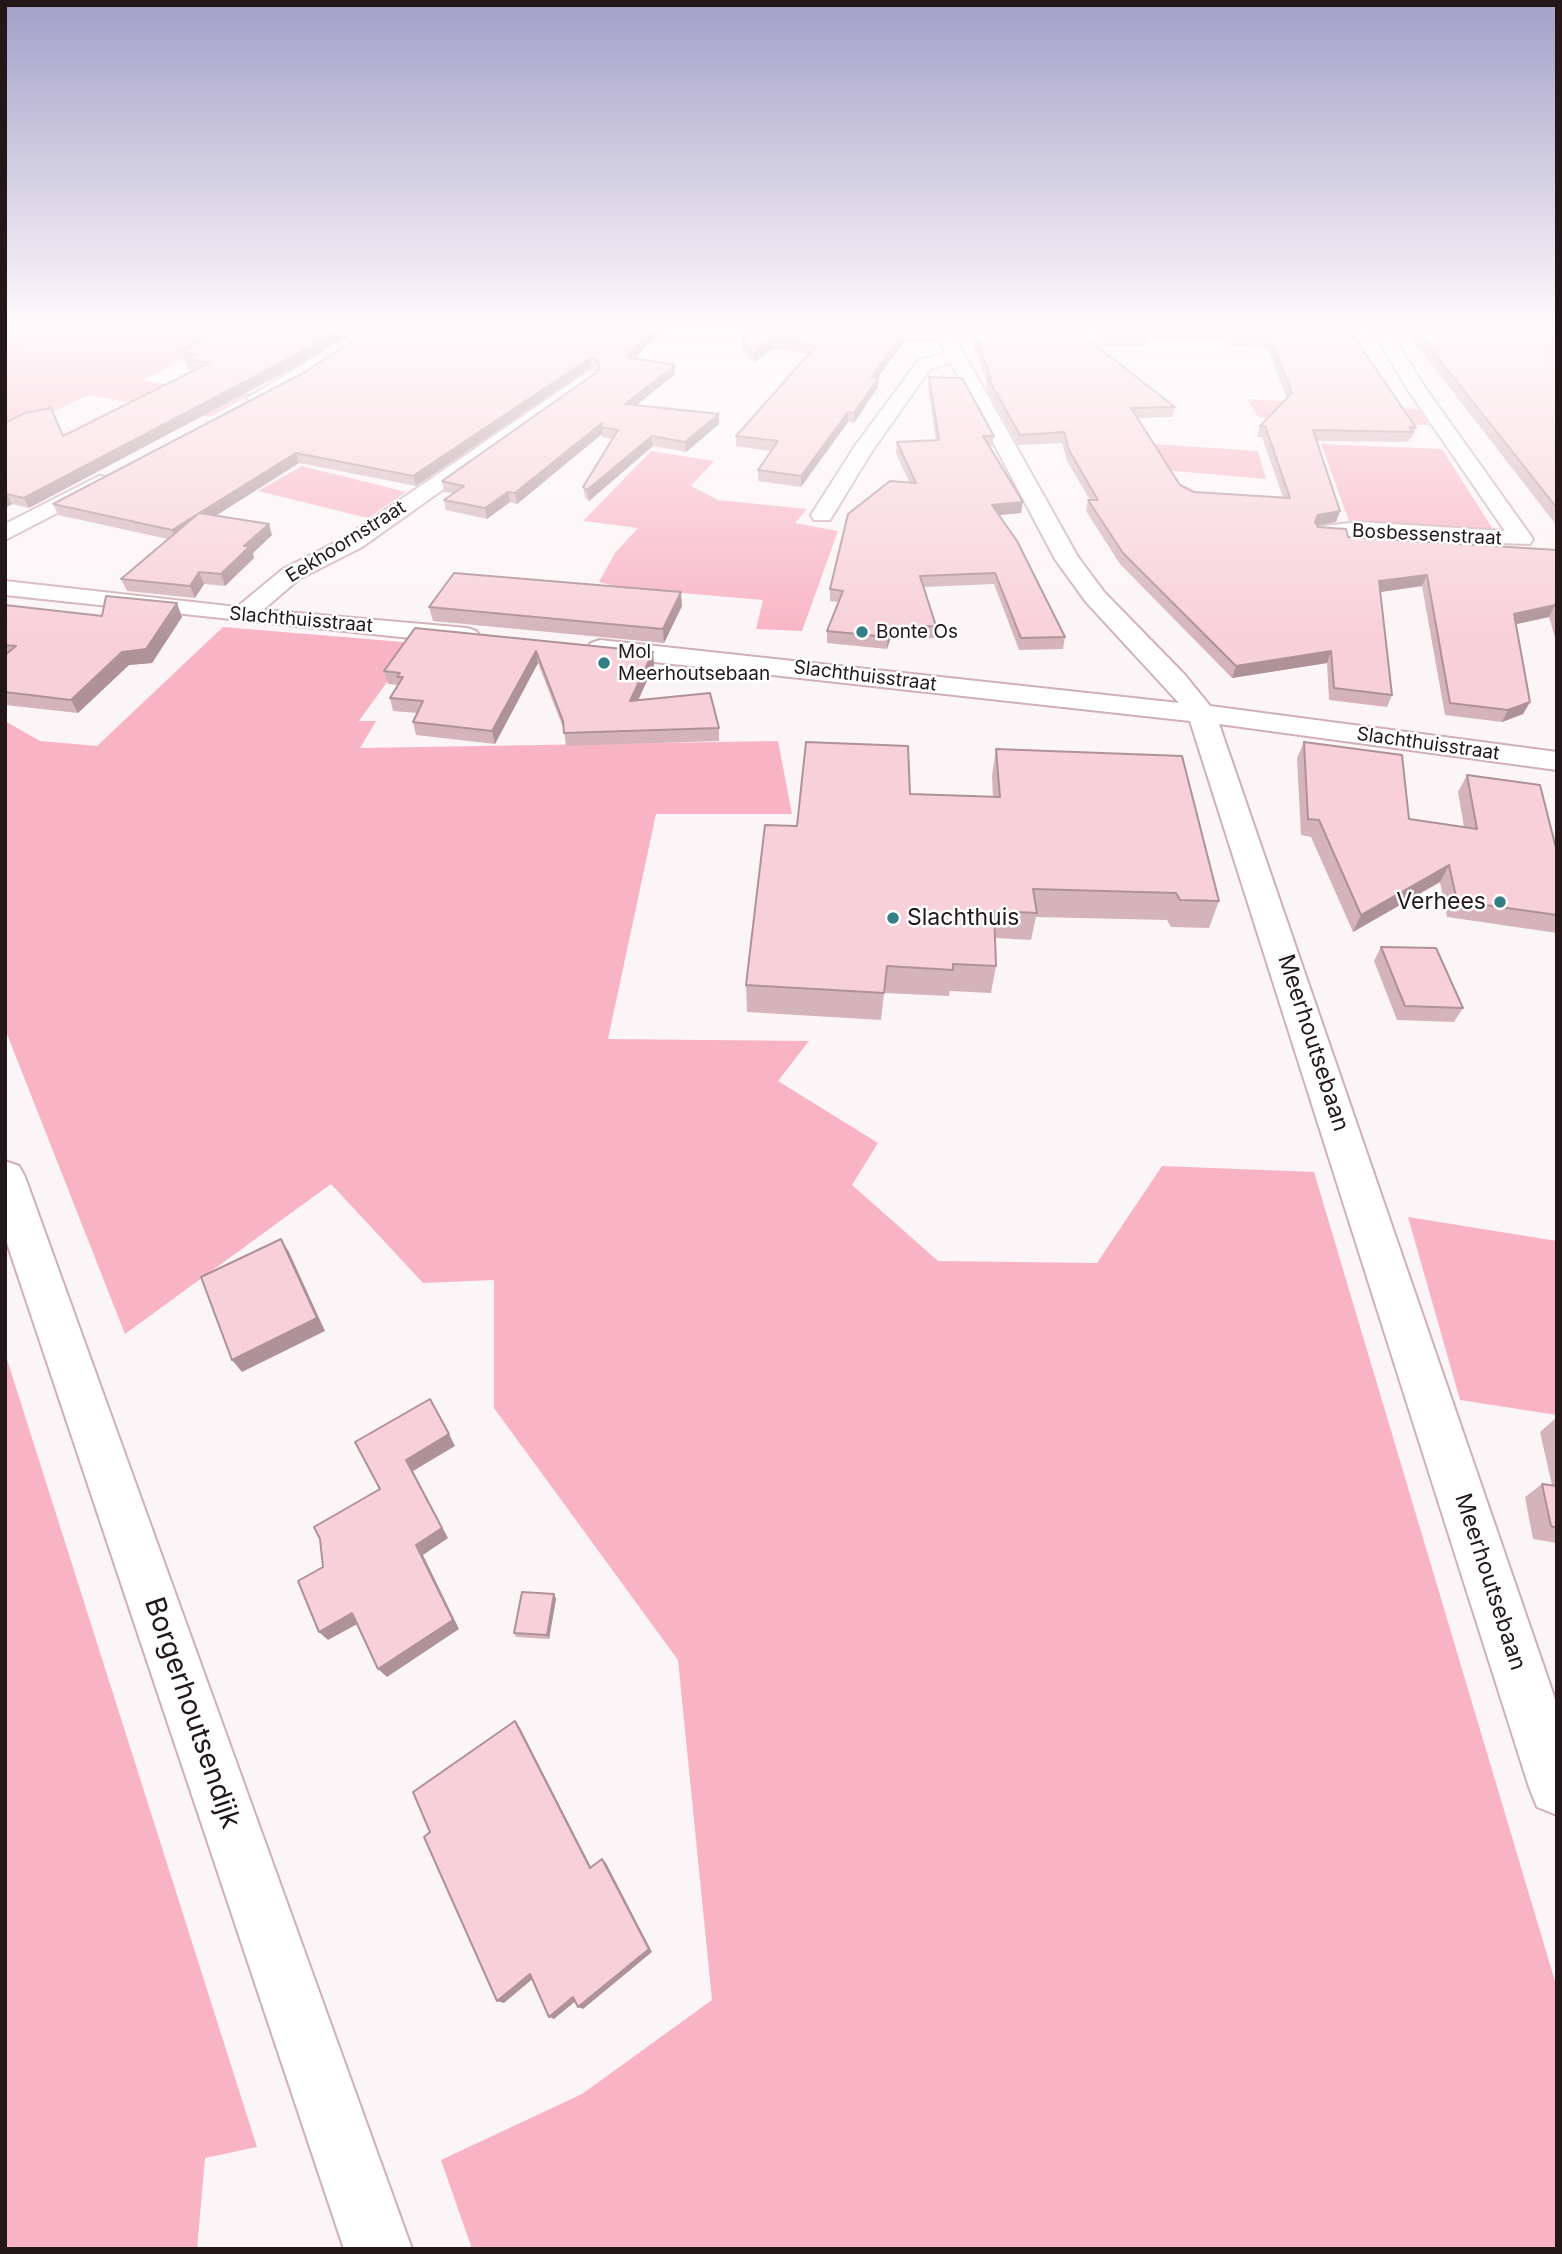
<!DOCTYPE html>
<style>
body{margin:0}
#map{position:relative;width:1562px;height:2254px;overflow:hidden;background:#fcf5f7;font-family:Inter,sans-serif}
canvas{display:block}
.frame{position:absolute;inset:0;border:7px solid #23171a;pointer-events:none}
</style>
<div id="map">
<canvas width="1562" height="2254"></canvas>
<div class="frame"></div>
</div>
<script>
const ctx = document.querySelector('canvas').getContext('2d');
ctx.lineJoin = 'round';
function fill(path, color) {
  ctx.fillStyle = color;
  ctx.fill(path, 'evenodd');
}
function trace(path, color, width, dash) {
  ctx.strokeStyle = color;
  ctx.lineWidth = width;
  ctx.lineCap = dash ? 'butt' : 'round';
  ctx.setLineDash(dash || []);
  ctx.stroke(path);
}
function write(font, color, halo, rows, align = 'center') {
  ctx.font = font + ' Inter,sans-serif';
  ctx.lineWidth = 5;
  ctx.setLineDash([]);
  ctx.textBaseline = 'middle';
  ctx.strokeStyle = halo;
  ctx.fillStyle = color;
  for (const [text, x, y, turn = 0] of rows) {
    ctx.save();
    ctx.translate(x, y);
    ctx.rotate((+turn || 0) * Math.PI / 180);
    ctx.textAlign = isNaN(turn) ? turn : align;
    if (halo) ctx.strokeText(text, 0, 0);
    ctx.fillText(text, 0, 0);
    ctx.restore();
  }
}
fill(new Path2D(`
 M5,325H222L217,328L234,331L143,381L251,394L211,417L89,395L5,434Z
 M1247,399L1418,409L1429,425H1352L1258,417Z
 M1154,444L1258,451L1266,479L1163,470Z
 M1321,444L1442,449L1493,529L1349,521Z
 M651,451L714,461L691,486L718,500L807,509L795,523L838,531L802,631L756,629L763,600L624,588L599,582L615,553L638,528L583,521Z
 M302,466L406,492L368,518L258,491Z
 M223,627L415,643L359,721H376L360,748L778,741L792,814H656L608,1039L809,1041L778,1081L878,1143L852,1185L938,1261L1097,1263L1162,1166L1314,1172L1557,1988V2249H472L441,2160L582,2094L712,2000L678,1660L494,1408V1280L423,1283L331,1184L125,1334L5,1029V721L40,741L97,746Z
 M1408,1217L1557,1241V1415L1460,1400Z
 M5,1353L257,2147L205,2158L197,2249H5Z`), '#f8b4c5');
const minor = new Path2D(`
 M368,325H388L264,402H250L247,398Z
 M775,325L945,329L950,325H968L957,341L1078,557L1104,592L1185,675L1210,706L1557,752V770L1219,724L1557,1705V1815L1537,1807L1529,1787L1190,721L600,656L591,653L587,648L591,643L600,640L1179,703L1086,602L1055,559L951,363L930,369L872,451L830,520H814L811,515L855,446L918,361L945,353L940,339H893L784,330Z
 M1369,325H1386L1426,389L1533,539L1530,544L1316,537L1313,532L1316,527L1359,522L1505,531L1408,390Z
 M590,370L597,372L599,376L597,380L362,547L299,579L263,610L467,628L476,631L480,636L476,641L467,644L5,595V581L237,607L283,569L346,537Z
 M99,476L107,477L110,482L107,487L5,540V524Z`);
const major = new Path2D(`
 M5,1161L19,1166L25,1177L412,2249H344L5,1237Z`);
trace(minor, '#d0b0b7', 4);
trace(major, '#d0b0b7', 4);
fill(minor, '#fff');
fill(major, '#fff');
fill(new Path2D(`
 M232,325H364L291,369L29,508L12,504L5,508V423L63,436L195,370L188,369L186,362L183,361L180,352Z
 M666,325L635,358L675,365V374L636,406L719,424L686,452L653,446L589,501L585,497L583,487L612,439L602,437V434L517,504L510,502L487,519L446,510L444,500L453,493L444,492L442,481L597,372L599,371L591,367L416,486L299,463L217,515L272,535L253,553L254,558L225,586L204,584L195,598L127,591L121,579L168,539L58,515L53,504L305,372Z
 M756,325L904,342L878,377V387L854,423L848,422L801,487L758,481V470L771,451L736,446V436L808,354L773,348L754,363L742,350V341Z
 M849,325H916L915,326Z
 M969,325H1069L1175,407L1172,417L1137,418L1180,485L1194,492L1283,497L1262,437H1257L1260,426L1287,398L1267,347L1229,346L1226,340L1222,339H1147L1145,346H1106L1094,325H1346L1416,428L1412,438H1410L1408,442L1317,441L1340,511L1336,522L1316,525L1318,527L1348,537L1557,550V644L1549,617L1516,624L1530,702L1523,714L1502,722L1445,715L1422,586L1380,592L1392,695L1387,707L1329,700L1327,663L1232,678L1120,564L1086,511L1088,500H1090L1067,461L1062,443L1018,445L986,388L987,382L968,330Z
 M1401,325H1557V526Z
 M929,377L994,436L992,446H990L1021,513L999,515L1065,637L1063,649L1019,650L994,584L924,587L936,626L934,638L890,640L887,649L827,643V631L838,602L830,601V589L909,482L896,453L897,442L936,440L928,388Z
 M5,605L102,616L182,617L152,663L129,665L78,713L5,705Z
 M682,606L664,643L433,621L429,607Z
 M415,628L653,652L654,665L638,700L719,728V741L566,746L564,730L538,663L495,744L416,735L413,722L417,713L393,711L390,698L398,685L388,684L384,671Z
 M1304,742L1409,819L1464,827L1458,792L1467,775L1557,852V933L1447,917L1440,882L1353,932L1311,837L1301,835L1297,758Z
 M996,749L1219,901L1209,928L1171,927L1167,920L1036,917L1031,940L995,938L996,966L991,993L950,991L949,996L884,993L881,1020L747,1012L746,985L797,826L910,794L993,797L992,776Z
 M1381,947L1463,1008L1454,1022L1397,1020L1374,961Z
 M1556,1418H1557V1543L1533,1539L1525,1497L1542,1484L1552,1485L1540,1432Z
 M554,1594L556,1599L549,1639L516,1637L514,1633Z`), '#d5b3bb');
fill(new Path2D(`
 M347,325H364L291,369L29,508L24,498Z
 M657,325H666L627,367L626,357Z
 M904,332V342L871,387V377Z
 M773,338V348L754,363V354Z
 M590,358L591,367L416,486L413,476Z
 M675,365V374L625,414V404Z
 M879,377L878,387L854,423V413Z
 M848,412V422L801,487V476Z
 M719,414V424L686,452L685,442Z
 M602,423V434L517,504L515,493Z
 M652,436L653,446L589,501L587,490Z
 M296,453L299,463L176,541L172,530Z
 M508,492L510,502L487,519L485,508Z
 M5,494H7L12,504L5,508Z
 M1023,502L1021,513L990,516L992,505Z
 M1340,511L1336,522L1314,526L1318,515Z
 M269,524L272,535L253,553L254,558L225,586L221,574L244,546Z
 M199,572L204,584L195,598L190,586Z
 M1427,575L1422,586L1374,593L1379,581Z
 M681,592L682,606L664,643L663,629Z
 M177,603L182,617L152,663L129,665L78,713L71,700Z
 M1555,605L1549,617L1508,626L1514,614Z
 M890,628V640L887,649L888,637Z
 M536,651L538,663L495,744L492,731Z
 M1331,651L1327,663L1232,678L1236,666Z
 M653,652L654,665L632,714L630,701Z
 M1530,702L1523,714L1502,722L1508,710Z
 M1449,865L1440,882L1353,932L1361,915Z
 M281,1239L289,1252L325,1331L242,1372L232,1360Z
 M449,1434L455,1446L413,1471L448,1538L423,1555L459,1629L387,1677L378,1669L416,1545L406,1460Z
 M554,1594L556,1599L549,1639L547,1635Z
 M352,1613L361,1622L328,1640L319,1632Z
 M515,1721L520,1728L594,1873L590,1868Z
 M602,1859L606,1863L652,1952L583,2009L578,2007Z
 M530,1974L536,1976L504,2003L497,2001Z
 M573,1997L578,1999L554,2019L549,2017Z`), '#ae9298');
const building = new Path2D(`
 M233,325H347L288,359L24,498L7,494H5V423L25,413L51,408L63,436L209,363L185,359L195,354L180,352Z
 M376,325H657L626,357L675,365L625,404L719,414L685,442L652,436L587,490L583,487L618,430L601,427L602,423L515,493L508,492L485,508L444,500L464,486L442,481L597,372L600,368L598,361L590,358L413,476L296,453L172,530L53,504L305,372Z
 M756,325H801L904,332L871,377H879L854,413L848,412L801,476L758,470L778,441L736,436L816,346L773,338L754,354L742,341Z
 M971,325H1069L1175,407L1131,408L1180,485L1194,492L1290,498L1265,426H1260L1292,393L1270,338L1231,336L1229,330L1224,329H1143L1147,336H1108L1101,325H1346L1416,428L1410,427L1412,432L1313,430L1340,511L1318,515L1315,522L1318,527L1346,529L1348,537L1557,550V610L1555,605L1514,614L1530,702L1508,710L1450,703L1427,575L1379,581L1392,695L1334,688L1331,651L1236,666L1123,553L1088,500H1098L1069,450L1064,432L1020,435L988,378H991Z
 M1412,325H1557V508Z
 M929,377L962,378L994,436H983L1023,502L992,505L1017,541L1065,637L1021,638L995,573L920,576L936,626L890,628L888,637L827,631L843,591L830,589L848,514L890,481L916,483L897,442L939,440Z
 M199,513L269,524L244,546H250L221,574L199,572L190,586L121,579Z
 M454,573L681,592L663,629L429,607Z
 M106,596L177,603L146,649L122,652L71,700L5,692V655L16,646L5,645V605L102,616Z
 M415,628L653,652L630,701L710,693L719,728L564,733L563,721L536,651L492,731L413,722L423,701L390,698L403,677H397L400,673L384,671Z
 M806,742L908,746L910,794L1000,797L996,749L1182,756L1219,901L1180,900L1176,893L1033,889L1037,913L994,911L996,966L953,964V970L887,966L884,993L746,985L765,825L797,826Z
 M1304,742L1402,755L1409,819L1477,829L1467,775L1540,785L1557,852V915L1457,901L1449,865L1361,915L1319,820L1308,819Z
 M1381,947L1436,948L1463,1008L1405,1006Z
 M281,1239L317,1318L232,1360L201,1277Z
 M430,1399L449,1434L406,1460L442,1528L416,1545L453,1620L378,1669L352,1613L319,1632L298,1581L323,1567L320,1539L314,1527L380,1489L355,1442Z
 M1542,1484L1557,1486V1528L1551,1526Z
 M522,1592L554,1594L547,1635L514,1633Z
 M515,1721L590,1868L602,1859L649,1949L578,2007L573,1997L549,2017L530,1974L497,2001L424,1837L430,1832L413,1792Z`);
fill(building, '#f8d0d9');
trace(building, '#ae9298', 2);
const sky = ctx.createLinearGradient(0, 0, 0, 640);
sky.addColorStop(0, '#a39fc8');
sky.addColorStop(0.51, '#fefafb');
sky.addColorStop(1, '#fefafb00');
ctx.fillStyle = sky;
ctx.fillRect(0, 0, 1562, 640);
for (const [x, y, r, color] of [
 [862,632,7,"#367e87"],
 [604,663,7,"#367e87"],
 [1500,902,7,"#367e87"],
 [893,918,7,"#367e87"]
]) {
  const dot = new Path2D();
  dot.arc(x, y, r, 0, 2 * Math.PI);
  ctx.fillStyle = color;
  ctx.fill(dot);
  trace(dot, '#fff', 2.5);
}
write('19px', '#23171a', '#fff', [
 ["Bosbessenstraat",1427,535,3],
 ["Eekhoornstraat",346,542,-32],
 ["Slachthuisstraat",301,620,5],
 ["Slachthuisstraat",865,676,7],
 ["Slachthuisstraat",1428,744,8]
]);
write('19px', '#23171a', '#fff', [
 ["Bonte Os",876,632],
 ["Mol",618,652],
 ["Meerhoutsebaan",618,674]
], 'left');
write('23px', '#23171a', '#fff', [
 ["Verhees",1486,902],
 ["Slachthuis",907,918,"left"]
], 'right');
write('23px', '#23171a', '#fff', [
 ["Meerhoutsebaan",1313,1043,72],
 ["Meerhoutsebaan",1490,1582,72]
]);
write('28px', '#23171a', '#fff', [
 ["Borgerhoutsendijk",192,1713,71]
]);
</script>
